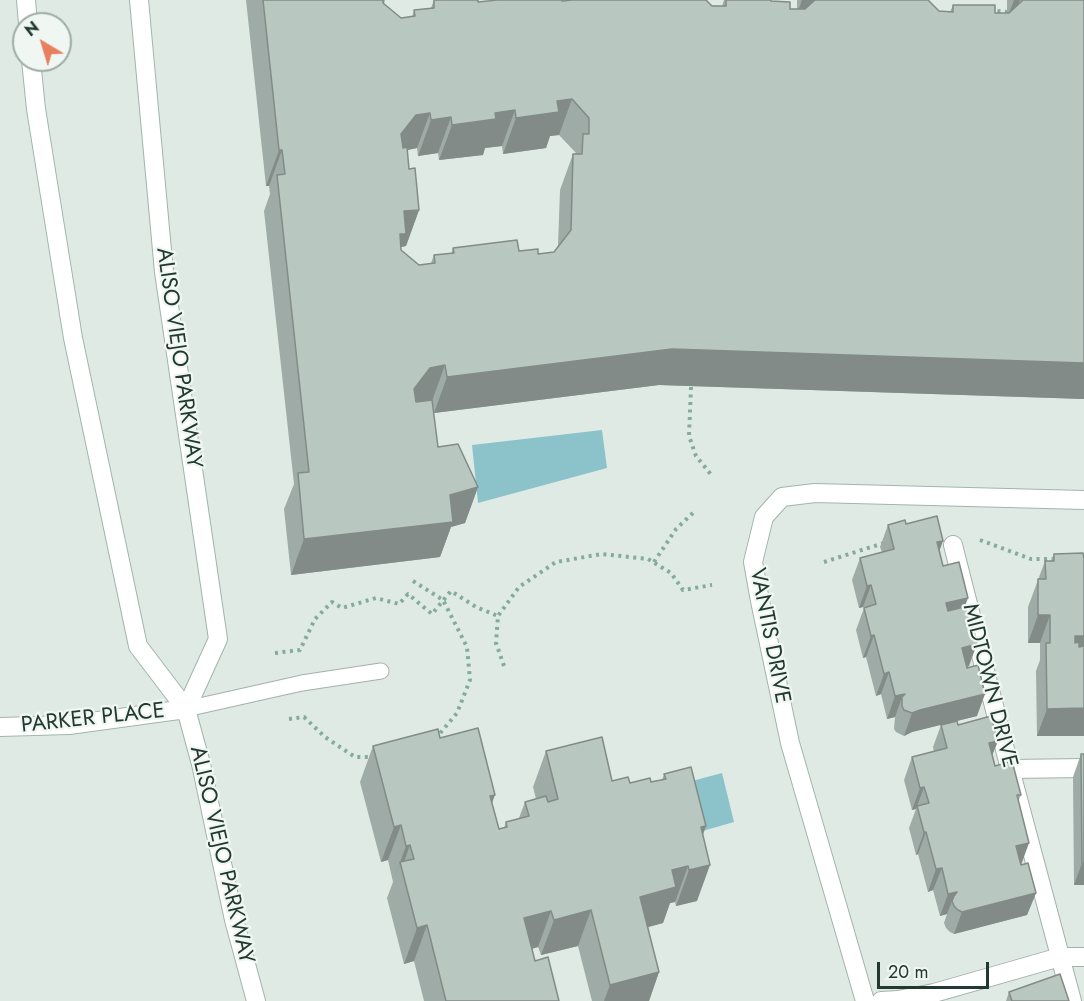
<!DOCTYPE html>
<style>
body{margin:0}
#map{position:relative;width:1084px;height:1001px;overflow:hidden;background:#e0eae5;font-family:Jost,sans-serif}
canvas{display:block}
.north{position:absolute;left:12px;top:12px;width:60px;height:60px;box-sizing:border-box;background:#f0f7f3;border:2px solid #9eaba6;border-radius:50%;rotate:322deg;font-size:16px;font-weight:700;line-height:24px;text-align:center;color:#223932}
.north::after{content:'';display:block;margin:auto;width:21px;height:27px;background:#e87f61;clip-path:polygon(50% 0,100% 100%,50% 72%,0 100%)}
.scale{position:absolute;left:877px;top:962px;width:112px;height:27px;box-sizing:border-box;border:3px solid #223932;border-top:0;padding-left:8px;font-size:18px;line-height:21px;white-space:nowrap;color:#223932;-webkit-text-stroke:4px #f0f7f3;paint-order:stroke}
</style>
<div id="map">
<canvas width="1084" height="1001"></canvas>
<div class="north">N</div>
<div class="scale">20 m</div>
</div>
<script>
const ctx = document.querySelector('canvas').getContext('2d');
ctx.lineJoin = 'round';
function fill(path, color) {
  ctx.fillStyle = color;
  ctx.fill(path, 'evenodd');
}
function trace(path, color, width, dash) {
  ctx.strokeStyle = color;
  ctx.lineWidth = width;
  ctx.lineCap = dash ? 'butt' : 'round';
  ctx.setLineDash(dash || []);
  ctx.stroke(path);
}
function write(font, color, halo, rows, align = 'center') {
  ctx.font = font + ' Jost,sans-serif';
  ctx.lineWidth = 4.5;
  ctx.setLineDash([]);
  ctx.textBaseline = 'middle';
  ctx.strokeStyle = halo;
  ctx.fillStyle = color;
  for (const [text, x, y, turn = 0] of rows) {
    ctx.save();
    ctx.translate(x, y);
    ctx.rotate((+turn || 0) * Math.PI / 180);
    ctx.textAlign = isNaN(turn) ? turn : align;
    if (halo) ctx.strokeText(text, 0, 0);
    ctx.fillText(text, 0, 0);
    ctx.restore();
  }
}
fill(new Path2D(`
 M602,430L607,468L478,503L472,445Z
 M722,773L734,822L699,832L677,785Z`), '#8cc3cb');
const lane = new Path2D(`
 M186,709L302,683L381,671`);
const street = new Path2D(`
 M953,545L1010,769L1072,1001
 M1010,769L1084,768
 M881,1001L898,1000L934,993L1060,957H1084`);
const secondary = new Path2D(`
 M26,0L28,24
 M139,0L164,272L218,639L186,709
 M31,60L36,109L73,338L138,646L186,709L201,764L234,920L256,1001
 M0,727L69,725L186,709
 M865,1001L790,743L760,601L753,562L764,517L782,497L815,493L1084,500`);
trace(lane, '#a3b1ac', 17);
trace(street, '#a3b1ac', 20);
trace(secondary, '#a0b5ad', 20);
trace(new Path2D(`
 M990,10L1007,12
 M691,387L689,436L696,456L713,477
 M980,540L1031,559H1056
 M654,562L676,529L694,512
 M824,562L884,543
 M413,581L443,600L467,647L470,680L457,713L437,737
 M275,653L300,650L315,619L332,602L342,608L376,598L399,604L408,594L432,614L451,591L476,607L498,616
 M504,666L496,643L498,616L519,587L556,562L602,554L648,559L671,573L683,590L712,585
 M289,719L304,717L325,737L355,757H372`), '#83ab9e', 4, [3, 4.5]);
trace(lane, '#fff', 15);
trace(street, '#fff', 18);
trace(secondary, '#fff', 18);
fill(new Path2D(`
 M246,0H385L384,4L401,18L412,17L414,10L431,8L434,0L478,2L562,1L722,6L724,0H771V1L790,9H797V0H928L939,11L950,12L953,5L995,13H1007V0H1084V399L659,385L434,413L432,401L438,447L478,487L465,523L451,527L440,557L291,575L284,509L294,484L264,211L270,194L269,186H266ZM559,135L576,153L573,154L560,190L558,246L554,252L538,254L519,251L453,248L451,254L434,255L431,263L419,265L401,250V247L406,246L419,210L409,169L407,150L417,148L418,156L438,153L439,160L483,155L485,148L502,146L503,154L546,148L550,136Z
 M906,524L940,551L943,566L965,606L969,666L967,667L977,716L957,721L958,725L998,741L992,755L995,766L1021,795L1018,801L1021,864L1036,893L1027,915L954,934L950,932L946,928L944,923L947,914L940,916L933,890L928,892L918,854L916,855L909,828L916,809L912,810L904,780L912,757L934,752L933,747L941,725L955,721L912,732L904,736L896,732L894,729L895,717L887,719L881,694L876,696L866,657L863,658L856,630L864,608L863,607L859,608L852,580L860,558L882,552L880,547L888,525Z
 M1054,554L1084,736H1037L1036,671L1040,660V643H1028V607L1045,561H1051Z
 M440,738L492,803L499,829L504,828L506,822L519,818L525,802L536,799L533,787L546,751L612,781L630,783L651,782L662,780L664,774L706,826L703,834L697,901L676,906L675,902L670,903L663,923L647,927L659,972L649,1001H592L578,946L541,955L538,947L532,949L535,961L559,1001H424L414,961L404,964L387,898L393,882L388,860L381,862L360,782L373,746Z
 M1081,754L1084,885H1074L1073,777Z
 M1009,992L1069,1001H1006Z`), '#9faba6');
fill(new Path2D(`
 M802,0H814L809,14H797Z
 M1014,0H1020L1013,19H1007Z
 M572,99L559,135L550,136L546,148L503,154L516,118L557,101Z
 M515,110L502,146L485,148L483,155L439,160L452,125L495,113Z
 M430,113L417,148L403,151L401,134L416,115Z
 M451,117L438,153L418,156L431,120Z
 M279,150H282L269,186H266Z
 M419,210L406,246L401,247L393,269L404,211Z
 M672,349L1084,363V399L659,385L434,413L447,377Z
 M445,365L432,401L417,404L414,389L430,368Z
 M478,487L465,523L451,527L440,557L291,575L304,539Z
 M943,541L935,563L937,542Z
 M871,585L863,607L859,608L867,586Z
 M968,598L960,620L938,625L946,603Z
 M1038,615H1050L1040,643H1028Z
 M874,635L866,657L863,658L871,636Z
 M1075,636H1084V663L1065,664Z
 M977,644L969,666L954,670L962,648Z
 M889,672L881,694L876,696L884,674Z
 M905,694L902,697L895,717L887,719L895,696Z
 M985,694L977,716L912,732L904,736L912,713L920,710Z
 M1084,708V736H1037L1047,709Z
 M998,741L989,763V743Z
 M924,787L916,809L912,810L920,788Z
 M495,795L482,830L490,796Z
 M401,825L388,860L381,862L394,827Z
 M706,826L693,862L701,827Z
 M924,832H926L918,854L916,855Z
 M1029,843L1021,865L1016,846Z
 M410,845L402,868L400,862L393,882L406,846Z
 M1082,863H1084V885H1074Z
 M710,865L697,901L676,906L689,870Z
 M688,866L675,902L670,903L663,923L627,933L640,897L672,870Z
 M942,868L933,890L928,892L936,869Z
 M957,892L954,896L947,914L940,916L948,894Z
 M1036,893L1027,915L954,934L962,912Z
 M591,910L578,946L541,955L554,920Z
 M551,911L538,947L511,954L524,918Z
 M427,925L414,961L404,964L417,928Z
 M659,972L649,1001H604L610,985Z`), '#828b87');
const building = new Path2D(`
 M263,0H383V3L401,18L415,16L414,10L434,8V0H478V2L497,0H562V1L572,0H706L712,6H726V0H771V1L790,2V9H805L815,0H928L939,11L953,12V5H995V13H1009L1023,0H1084V363L672,349L447,377L445,365L430,368L414,389L416,402L432,400L438,447L458,444L478,487L450,495L453,522L304,539L298,473L309,472L277,175L285,174L282,150H279ZM572,99L589,118V134H583L582,154H573L571,230L554,252L538,254V249L519,251L517,240L453,248L454,253L434,255L435,263L419,265L401,250L400,234H406L404,211L419,210L415,168L409,169L407,147L403,148L401,134L416,115L430,113L431,120L451,117L452,125L496,119L495,113L515,110L516,118L559,112L557,101Z
 M937,516L943,541L937,542L943,566L959,562L968,598L946,603L948,611L968,606L977,644L962,648L967,668L978,665L985,694L920,710L912,713L904,710L902,706V697L905,694L895,696L889,672L884,674L874,635L871,636L864,608L876,604L871,585L867,586L860,558L894,549L888,525L905,520L906,524Z
 M1083,553L1084,559V636H1075V643L1079,642V647L1084,646V708L1047,709L1046,643H1050V615H1038V579H1046L1045,561H1054V554Z
 M991,716L998,741L989,743L995,766L1012,761L1021,795H1017L1029,843L1016,846L1021,865L1028,863L1036,893L962,912L958,910L954,906L952,901L954,896L957,892L948,894L942,868L936,869L926,832H924L917,806L929,803L924,787L920,788L912,757L947,748L941,725L957,721L958,725Z
 M478,728L495,795L490,796L499,829L507,827L506,822L529,816L525,802L546,796L548,802L558,799L546,751L602,737L612,781L628,777L630,783L650,778L651,782L666,779L664,774L691,767L706,826L701,827L710,865L689,870L688,866L672,870L676,887L640,897L659,972L610,985L591,910L554,920L551,911L524,918L535,961L548,957L559,1001H446L427,925L417,928L400,862L414,859L410,845L406,846L401,825L394,827L373,746L438,729L440,738Z
 M1081,754H1084V863H1082Z
 M1060,974L1069,1001H1012L1009,992Z`);
fill(building, '#b9c7c1');
trace(building, '#828b87', 1.5);
write('22px', '#223932', '#f0f7f3', [
 ["ALISO VIEJO PARKWAY",178,358,82],
 ["VANTIS DRIVE",769,636,79],
 ["MIDTOWN DRIVE",989,686,76],
 ["PARKER PLACE",93,719,-6],
 ["ALISO VIEJO PARKWAY",221,855,77]
]);
</script>
